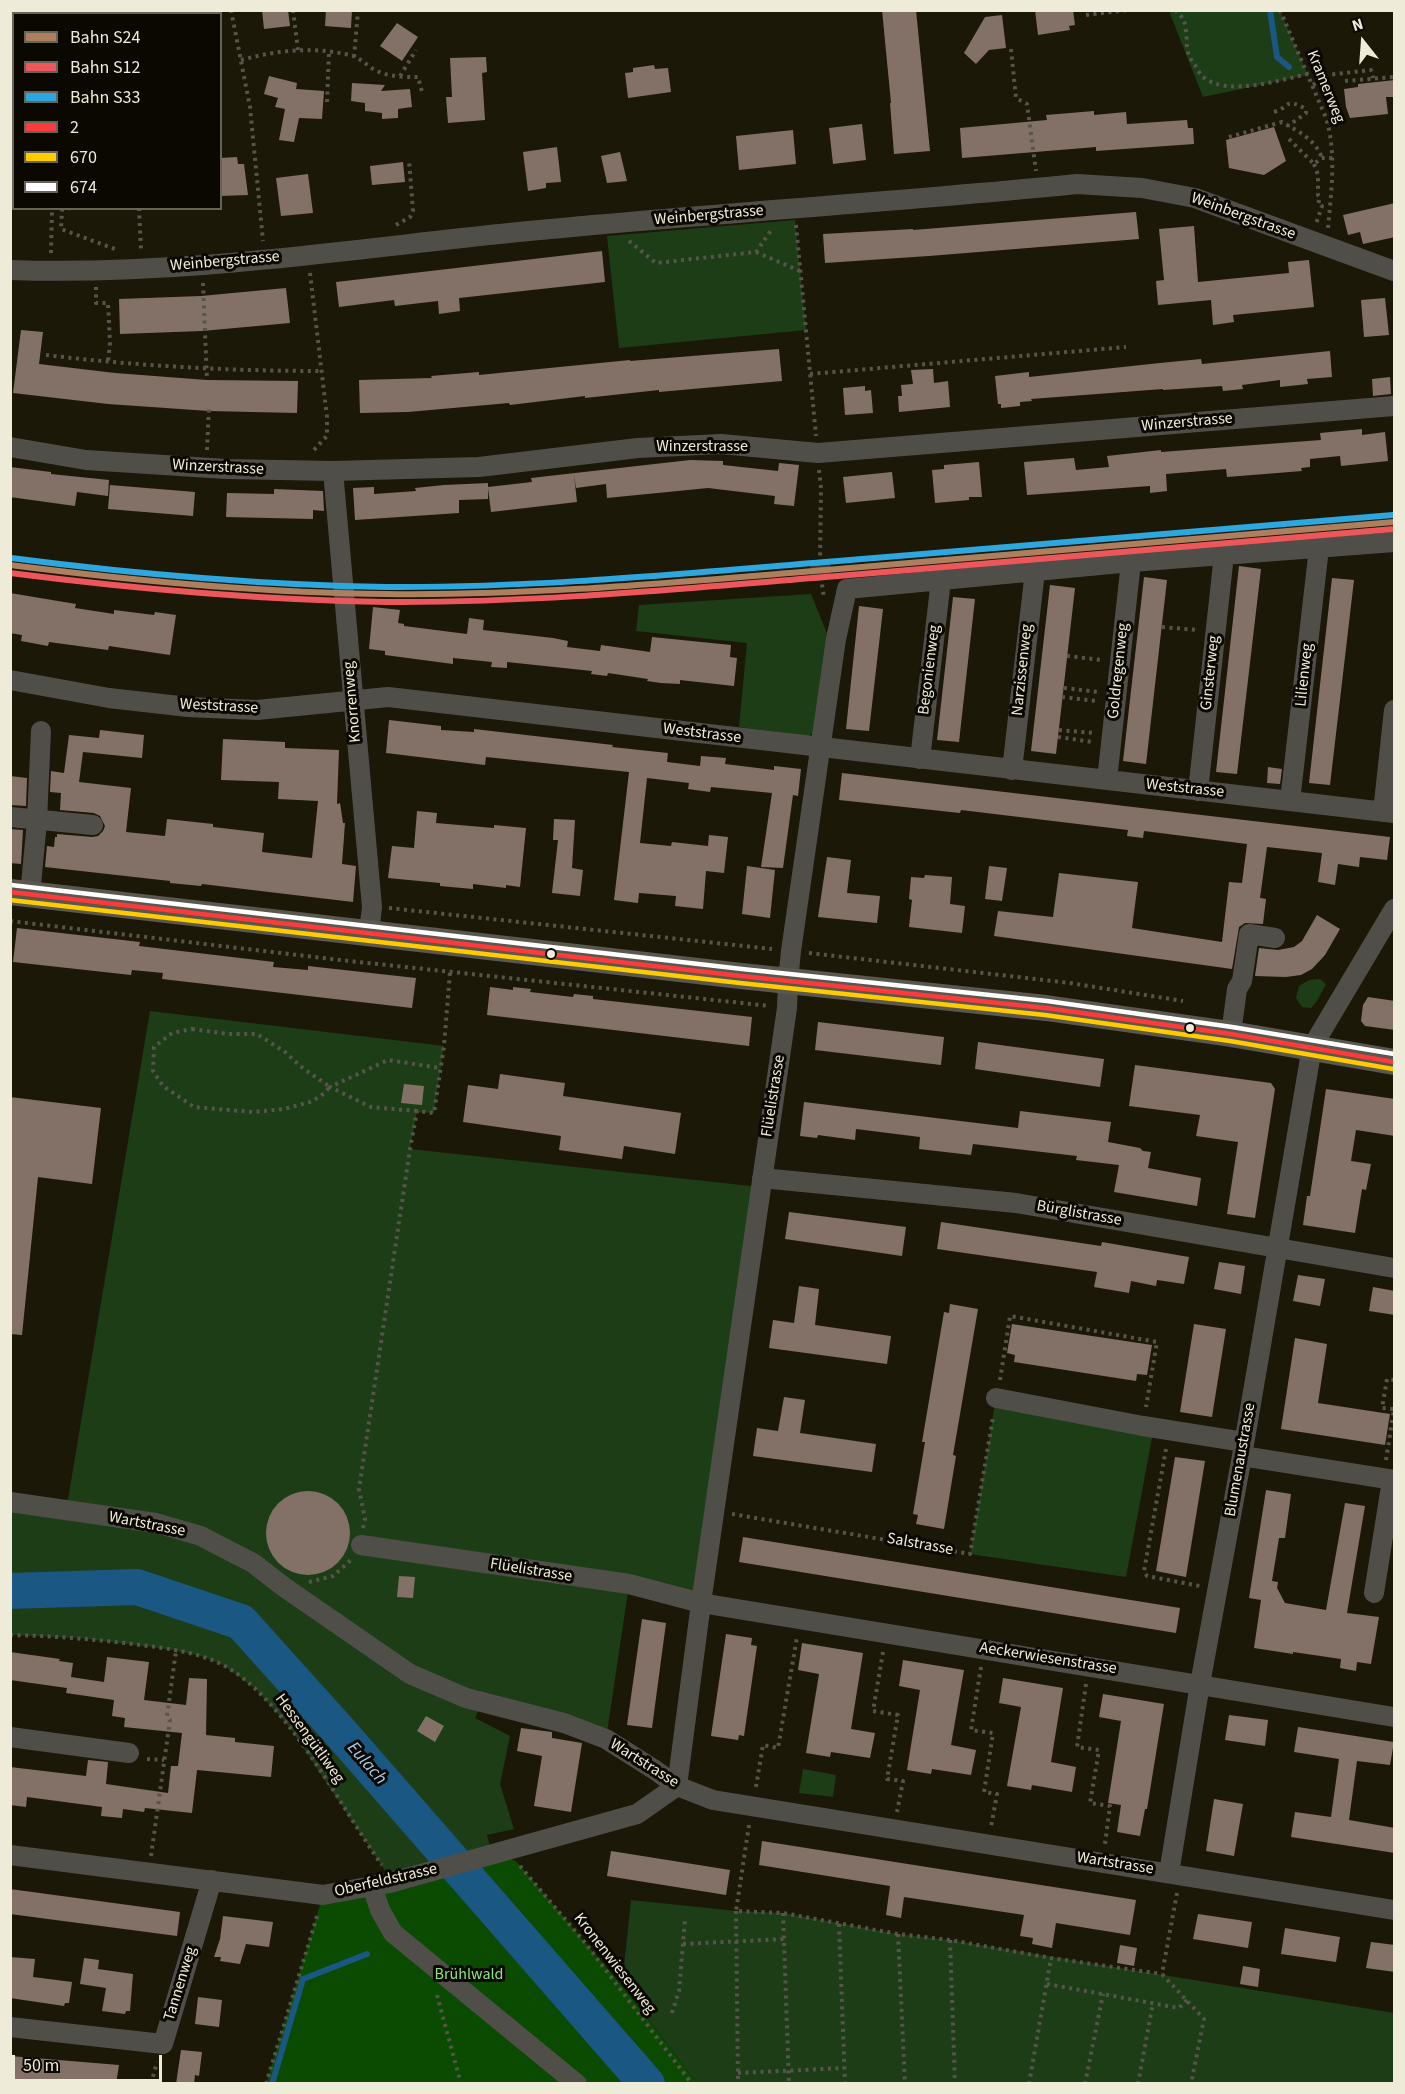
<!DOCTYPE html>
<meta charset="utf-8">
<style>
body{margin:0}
#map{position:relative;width:1405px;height:2094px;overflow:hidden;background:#1c1808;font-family:"Source Sans 3",sans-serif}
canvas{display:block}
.frame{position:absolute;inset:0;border:12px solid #eeebd8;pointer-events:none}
.legend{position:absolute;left:12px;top:12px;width:210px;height:198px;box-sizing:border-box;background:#0b0801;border:2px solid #666357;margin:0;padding:8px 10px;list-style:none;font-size:18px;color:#eeebd8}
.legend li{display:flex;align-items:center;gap:12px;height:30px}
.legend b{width:30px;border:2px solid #666357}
.north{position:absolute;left:1333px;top:12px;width:60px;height:60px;-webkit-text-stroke:4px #0b0801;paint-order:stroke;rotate:343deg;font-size:16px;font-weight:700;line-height:24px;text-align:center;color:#eeebd8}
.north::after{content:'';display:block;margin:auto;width:21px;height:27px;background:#eeebd8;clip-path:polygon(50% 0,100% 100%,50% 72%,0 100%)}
.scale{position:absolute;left:12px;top:2055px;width:150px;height:27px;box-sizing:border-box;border:3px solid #eeebd8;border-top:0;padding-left:8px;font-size:18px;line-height:21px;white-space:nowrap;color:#eeebd8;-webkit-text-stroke:4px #0b0801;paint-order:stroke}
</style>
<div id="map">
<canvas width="1405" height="2094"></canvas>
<div class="frame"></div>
<ul class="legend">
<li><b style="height:8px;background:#ac7f5e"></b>Bahn S24</li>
<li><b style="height:8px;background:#ed575c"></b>Bahn S12</li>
<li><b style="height:8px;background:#2da7df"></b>Bahn S33</li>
<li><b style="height:8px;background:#ff3a3a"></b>2</li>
<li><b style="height:8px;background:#fc0"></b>670</li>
<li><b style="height:8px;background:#fff"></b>674</li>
</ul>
<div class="north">N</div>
<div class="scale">50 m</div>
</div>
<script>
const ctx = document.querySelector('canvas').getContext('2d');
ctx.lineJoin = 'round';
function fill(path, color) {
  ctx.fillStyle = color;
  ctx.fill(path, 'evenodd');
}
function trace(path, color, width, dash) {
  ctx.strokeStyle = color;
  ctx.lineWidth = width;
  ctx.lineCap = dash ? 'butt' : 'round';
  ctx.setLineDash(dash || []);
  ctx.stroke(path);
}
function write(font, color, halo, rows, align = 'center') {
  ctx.font = font + ' "Source Sans 3",sans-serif';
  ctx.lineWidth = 6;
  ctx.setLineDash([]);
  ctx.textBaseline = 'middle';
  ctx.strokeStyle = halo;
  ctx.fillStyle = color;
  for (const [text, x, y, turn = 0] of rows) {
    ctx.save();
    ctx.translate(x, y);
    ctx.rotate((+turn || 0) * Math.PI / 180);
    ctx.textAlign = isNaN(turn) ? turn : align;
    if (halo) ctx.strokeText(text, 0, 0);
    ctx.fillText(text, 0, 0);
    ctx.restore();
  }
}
fill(new Path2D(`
 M61,11H183L181,14H69Z
 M1169,11H1280L1308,75L1203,97Z
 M795,220L806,330L619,348L607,236Z
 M811,594L830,641L818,730L809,736L739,727L747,643L636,631L639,605Z
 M1320,979L1326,984L1317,1001L1311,1008L1302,1007L1296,998L1299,986L1309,980Z
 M150,1011L444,1046L434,1113L417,1112L410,1149L760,1187L701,1603L629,1585L606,1739L466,1698L201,1536L66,1511Z
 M996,1398L1154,1427L1126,1577L970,1554Z
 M11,1503L155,1527L197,1542L479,1709L475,1718L510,1736L500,1784L514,1829L487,1835L492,1854L389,1883L384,1869L291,1729L257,1690L223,1665L201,1656L167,1649L79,1638L11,1635Z
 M803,1769L836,1775L833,1797L799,1793Z
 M631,1900L736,1911L784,1913L898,1934L950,1940L1394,2013V2083H697L622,1985Z`), '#1d3d17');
fill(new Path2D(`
 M492,1854L516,1861L623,1987L697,2083L266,2084L323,1895Z`), '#0a4b01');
trace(new Path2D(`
 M1270,10L1277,57L1289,67
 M434,1839L450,1837
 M272,2084L303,1979L367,1954`), '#1a5783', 6);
trace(new Path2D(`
 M10,1591L137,1587L241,1622L340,1732L647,2084`), '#1a5783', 36);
fill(new Path2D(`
 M262,10H288L290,26L264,29Z
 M326,10H352L351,28L325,26Z
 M882,10H916L930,151L894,154L890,103H891Z
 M1035,10H1073L1075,25L1069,26L1070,30L1038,35Z
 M1002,15L1006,48L989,50L976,64L964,53L985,17Z
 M397,23L418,37L402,61L380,46Z
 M486,57L487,72L482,73L485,120L448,123L446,97H452L450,58Z
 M654,65L655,69L668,68L671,92L628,98L625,73L633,72V68Z
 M269,76L297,83L296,89L324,91L322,119L299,118L294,142L279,140L285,109L275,107L278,98L264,94Z
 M1395,80V97H1386L1388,114L1350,118L1346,107L1344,89L1358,87V84Z
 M352,83L385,85L381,91L410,89L412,107L398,109V118L382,119V113L365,111V103L351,101Z
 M1094,111V115L1126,112L1127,124L1187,120L1188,128H1193L1194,144L1096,151V147L962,158L960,128L1047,120L1046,115Z
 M862,124L866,160L833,164L829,128Z
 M1274,127L1286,161L1264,175L1229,168L1226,140Z
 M793,130L796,164L739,170L736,136Z
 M557,147L561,182L546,183V188L528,191L523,152Z
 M620,152L627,181L607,183L601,156Z
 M237,157L238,164H244L248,195L220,196V158Z
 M403,162L405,182L372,185L370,166Z
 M308,174L313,213L281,216L276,178Z
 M1395,203V237L1363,244L1360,232L1348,235L1343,215Z
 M1136,212L1139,239L929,256L825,263L823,234L913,229V230Z
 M1194,226L1198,282L1289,273L1288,262L1309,260L1314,307L1233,315L1234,322L1213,325L1211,300L1158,305L1156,281L1164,280L1159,229Z
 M602,251L605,282L459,298L460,311L439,314L438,301L395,306L394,300L339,307L336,282Z
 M286,288L290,323L202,331L120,334L119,299L201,296Z
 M1385,298L1389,335L1364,337L1361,300Z
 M21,330L43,332L39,364L115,373L207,380L298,381L297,413L209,411L108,404L13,393Z
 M779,349L782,381L659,392V390L585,398V396L510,405L509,403L408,412L360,413L359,380L432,378L431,376L479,372V375L630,360V361Z
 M1330,351L1332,377L1307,379L1308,384L1280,387V380L1242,385L1243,389L1223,391L1222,386L1163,390V389L1031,399L1032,401L1020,402V406L1001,408V404H998L995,376L1029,372V377L1160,363L1201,359L1202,364Z
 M933,369L934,383L948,381L950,407L899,412L898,396H902L901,385L913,384L911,370Z
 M1390,377L1391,394L1373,396L1372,379Z
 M865,386V391L871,390L873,413L845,415L843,388Z
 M1362,429V435L1385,432L1388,461L1341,466L1340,456L1310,459V467L1301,468L1302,471L1227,477L1226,469L1166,474L1167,491L1150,493V486L1027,495L1024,462L1074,458L1076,470L1109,467L1107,456L1161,450V452L1321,440L1320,433Z
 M690,460L723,461V465L778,471L779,463L799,465L794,506L774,504L775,496L708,488L607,498L606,484L576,488L574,475L577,502L491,512L488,488V499L459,500V513L355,520L353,488L374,487V494L416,491L415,488L444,485L488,483V487L532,482L531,478Z
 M979,462L982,497H969V500L935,503L932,470L944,469V465Z
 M10,467L51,472V474L109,480L108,496L77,492L75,506L10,497Z
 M892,472L895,498L846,503L843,477Z
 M110,485L195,492L193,516L108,509Z
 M274,489L323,491L324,511L313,510V519L226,517L227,493L274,494Z
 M1239,566L1261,569L1237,774L1216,772Z
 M1144,577L1167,580L1146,764L1123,761Z
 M1332,578L1354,580L1330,785L1309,783Z
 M1050,585L1075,588L1056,754L1031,751Z
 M10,593L76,604L75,608L114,614V610L154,615L155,612L176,615L170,655L109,646L108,650L49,642L48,646L21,641L22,635L10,633Z
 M953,597L975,599L959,742L937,740Z
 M859,606L883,609L869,731L846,729Z
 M373,607L400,610L398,623L404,624V626L467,634L469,618L484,620L483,630L553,638L568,641L567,647L600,651L601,645L650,652L652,637L731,645L730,657L737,658L734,686L680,680V684L661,683L647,681L648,679L608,673L607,676L591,674L592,671L507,662V668L491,667L492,662L453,658V664L385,655V651L369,649Z
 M389,720L441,726V730L474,732V729L613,745L612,747L668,753L667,762L700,766L701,756L726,758L725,764L774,770V766L801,769L798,796L793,795L783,868L761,867L772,793L711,787L710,792L688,789L689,783L647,778L640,843L671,846L672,842L708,846L709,835L728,837L724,873L706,871L703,909L675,906L676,896L639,893L638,903L614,900L629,772L486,757L485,765L386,753Z
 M100,730L144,735L142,758L83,752L79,782L131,788L126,832L165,836L167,819L213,824V827L264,833L262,852L312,858L318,801L278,799L279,782L221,780L223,739L285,742V748L339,750L337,804L340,803L343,823H345L342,864L356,866L353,902L202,884L201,886L170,883V881L45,867L47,846L54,847L55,837H57V834L92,837L98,836L103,831L105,826L100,816L94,813L60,810L61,793L50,792L51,771L64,773L69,735L99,738Z
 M1268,767L1282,769L1280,784L1267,783Z
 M842,773L1390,837L1387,860L1360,857L1359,867L1338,864L1335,885L1318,882L1322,853L1267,847L1260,898L1266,899L1263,924L1245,923L1239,927L1232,969L994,936L998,911L1053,917L1059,873L1138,882L1132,928L1222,942L1229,882L1242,883L1247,844L1144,831L1143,838L1127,836L1128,830L961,810L960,813L839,800Z
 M10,776L27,778L26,806L10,805Z
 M417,811L437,813L436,823L494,828V825L526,828L520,887L506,885V888L473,884V889L440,886V883L388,878L392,846L414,848Z
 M554,819L575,820L572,868L583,870L580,896L552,893L558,840H553Z
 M10,829L23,830L21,864L10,863Z
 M827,857L851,860L847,893L880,896L877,923L818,917Z
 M747,866L775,870L770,918L742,914Z
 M989,866L1007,868L1002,901L985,899Z
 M925,875L952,877L950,904L965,906L962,933L909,927L912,900L909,899L911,877L924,878Z
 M1317,915L1340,929L1325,955L1312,969L1301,975L1286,977L1255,976L1259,948L1278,950L1294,947L1302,941Z
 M17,928L140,942L139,946L274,962L273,967L308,970V966L416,978L412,1008L162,979L163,973L132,970L131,975L13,962Z
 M490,987L513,990V987L531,989L530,992L573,997L574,994L593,996V999L752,1017L749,1046L487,1015Z
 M1368,997L1395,1001V1030L1365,1026L1361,1021L1363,1005Z
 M818,1022L944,1037L941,1065L815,1050Z
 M978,1042L1104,1059L1100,1087L975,1069Z
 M1135,1065L1271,1083L1275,1089L1255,1218L1227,1214L1238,1142L1196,1136L1200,1115L1129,1106Z
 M500,1074L565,1083L563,1096L681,1113L675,1154L624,1146L622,1159L559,1150L561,1136L463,1122L468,1085L498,1089Z
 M404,1084L424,1086L422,1105L401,1103Z
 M1326,1089L1395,1099V1136L1356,1130L1351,1161L1371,1164L1366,1190L1362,1189L1355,1233L1303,1225L1307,1196H1310Z
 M10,1097L101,1108L92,1184L38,1177L22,1335L10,1334Z
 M804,1102L1018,1128L1020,1111L1111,1122L1108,1142L1140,1148L1143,1151L1151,1152L1148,1168L1201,1178L1197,1206L1114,1192L1119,1165L1076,1160L1077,1156L973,1144L971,1155L919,1149L920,1137L856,1129L855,1140L818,1135L817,1138L800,1136Z
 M789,1212L906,1227L902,1256L785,1239Z
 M941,1222L1101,1246L1102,1242L1189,1257L1184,1284L1157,1280L1156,1286L1131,1281L1129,1293L1094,1287L1097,1272L937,1249Z
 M1219,1262L1245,1266L1241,1294L1214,1289Z
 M1298,1275L1325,1279L1320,1306L1293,1301Z
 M799,1286L819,1289L815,1325L891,1336L887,1364L769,1348L773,1320L794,1323Z
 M1373,1287L1395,1291V1315L1369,1311Z
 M950,1304L978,1309L953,1455L956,1456L944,1529L916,1524L918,1515L913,1514L925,1442H922L944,1312L949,1313Z
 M1012,1324L1152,1345L1147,1375L1137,1374L1136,1381L1014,1362L1015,1355L1007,1353Z
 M1194,1324L1226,1329L1212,1417L1180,1412Z
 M1295,1338L1327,1344L1318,1403L1390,1414L1385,1445L1281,1429Z
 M784,1397L805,1400L800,1433L876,1444L872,1472L753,1456L757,1428L778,1431Z
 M1175,1457L1205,1461L1186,1577L1156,1571Z
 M1266,1490L1291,1494L1285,1538H1279L1272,1581L1278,1582L1277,1588L1285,1603L1326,1610L1345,1503L1365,1506L1347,1613L1379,1617L1371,1664L1357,1662L1356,1671L1340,1668L1341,1659L1293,1652V1654L1254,1648L1261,1600L1249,1598Z
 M266 1533a42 42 0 1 1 84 0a42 42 0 1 1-84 0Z
 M743,1537L1180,1608L1176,1633L739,1562Z
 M399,1576L415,1577L413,1598L397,1597Z
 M642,1619L666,1623L652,1728L627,1725Z
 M726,1634L752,1638L751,1645L757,1646L744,1736L739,1735L738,1740L711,1736Z
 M802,1643L863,1653L851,1729L875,1733L870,1758L831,1752L830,1757L806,1753L819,1674L798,1670Z
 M10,1652L60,1659L59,1661L73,1663L71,1677L104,1682L107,1657L149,1662L144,1700L186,1705L189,1678L207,1679L206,1735L235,1738V1742L274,1746L271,1777L197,1770L192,1813L145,1808L144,1812L123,1809L122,1818L101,1816L102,1807L27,1797L26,1807L10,1805V1767L86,1776L88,1760L108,1762L106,1784L168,1793L171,1766H178L182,1733L124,1727L125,1718L112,1716L114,1700L66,1693L67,1688L10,1680Z
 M903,1660L964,1670L951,1745L976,1750L971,1775L932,1769L931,1774L907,1770L920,1690L899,1686Z
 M1003,1678L1063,1688L1051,1762L1076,1767L1072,1792L1032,1785L1031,1790L1007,1786L1021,1707L999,1703Z
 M1103,1694L1164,1704L1147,1809H1145L1140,1836L1117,1832L1121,1805L1108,1803L1121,1721L1099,1717Z
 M1229,1715L1268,1720L1265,1746L1225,1740Z
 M426,1716L444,1726L435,1742L417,1731Z
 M1298,1727L1394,1742L1390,1765L1357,1761L1349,1820L1395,1828V1853L1291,1837L1295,1812L1331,1817L1339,1759L1294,1752Z
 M521,1728L552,1732V1738L582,1743L571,1812L534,1806L542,1756L517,1751Z
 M1214,1799L1243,1804L1234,1856L1206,1851Z
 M762,1841L1136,1900L1130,1935L1056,1923L1052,1948L1032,1944L1033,1938L1020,1936L1024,1915L904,1897L901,1918L886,1915L890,1886L759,1865Z
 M611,1851L730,1870L726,1895L607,1876Z
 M10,1889L180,1912L177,1936L10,1914Z
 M1198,1914L1252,1922L1248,1948L1193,1939Z
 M223,1916L273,1922L269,1947L246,1944L240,1964L220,1961L221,1957H214L220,1939Z
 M1285,1928L1340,1937L1336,1962L1281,1954Z
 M1371,1942L1395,1945V1972L1366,1968Z
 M1120,1945L1137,1948L1134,1966L1117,1963Z
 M10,1957L35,1959L33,1977L72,1982L69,2003H65L64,2006L10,1998Z
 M84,1958L99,1960L98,1969L133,1974L130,2011H126L125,2014L102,2011L106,1988L80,1984Z
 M1243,1966L1260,1969L1258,1987L1240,1984Z
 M198,1997L222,2000L219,2027L195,2024Z
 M181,2050L202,2052L199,2076L195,2075L194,2084H176Z
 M10,2056L119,2065L116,2084H82L63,2081L62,2084H49L10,2079Z`), '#837167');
trace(new Path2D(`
 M820,562L821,577`), '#3c3827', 20, [20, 10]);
trace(new Path2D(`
 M61,10L69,14
 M231,10L250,107L263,241
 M293,10L298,50
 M1175,10C1188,19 1186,35 1187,48C1188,55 1191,60 1195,65C1197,69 1200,74 1203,77C1228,97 1279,80 1308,74
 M1280,10L1326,118C1337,154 1331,192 1328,229
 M181,14L183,10
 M1086,15L1128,10
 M1011,49L1016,98L1027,104L1036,171
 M354,57L358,11
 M241,60C277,50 316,46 353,56C362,59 368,67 377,71C390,77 405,77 418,77L422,92
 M400,76L416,50
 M1345,81L1394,77
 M1313,85L1327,75L1371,70L1373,78
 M327,102L329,52
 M1274,112C1291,107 1284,97 1306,109V113L1288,126
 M1229,137L1282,122C1299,132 1315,139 1322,158
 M1289,139L1314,164L1322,158H1332
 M1314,164L1318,175V195L1320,198L1318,204L1322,206L1316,224
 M71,208L62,210L61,229L115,249
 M139,208L141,250
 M396,225L410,217L413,211L409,160
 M796,225L816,436
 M629,241L656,263L756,252L772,229
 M756,252L800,271
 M51,253L52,208
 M310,273L327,417V436L313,451
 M203,283L207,380
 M96,287V303H108L110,343L108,362
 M46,355C138,366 229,371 322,371
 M810,374L1126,347
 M207,450L209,406
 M819,470L821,488L820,562
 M821,577L824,598
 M1162,627L1197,630
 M1067,656L1102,660
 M1064,688L1099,692
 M1062,697L1097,701
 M1059,730L1094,733
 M1058,737L1093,742
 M389,908L772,949
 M10,921L340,960L770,1006
 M809,953L1070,983L1183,1001
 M192,1029L229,1034H257L285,1052L300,1066L330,1087L321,1096L310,1102L284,1109L253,1112L194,1107L163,1086L153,1071L154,1047L172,1033Z
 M417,1111L371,1107L330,1087L388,1060L440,1068
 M1000,1380L1010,1316L1157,1342L1146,1407
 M1166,1449L1144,1571L1147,1576L1200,1586
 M1386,1460L1394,1409L1382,1408L1387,1379L1394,1380
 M732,1514L970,1554L993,1417
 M363,1528L365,1519L359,1489L410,1149L417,1111L434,1113L444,1046L450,972
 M309,1582L333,1576L351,1560
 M10,1635C52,1636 92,1639 133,1644C163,1648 194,1651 221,1664C284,1695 341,1808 382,1865
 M883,1652L873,1711L898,1715L887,1779L903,1781L897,1812
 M981,1667L971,1730L993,1733L984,1792L997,1794L991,1827
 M1086,1684L1077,1747L1099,1750L1090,1803L1110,1806L1105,1844
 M147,1759L164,1760
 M756,1787L763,1745L778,1748L797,1637
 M749,1825L736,1911L783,1913L898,1934L950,1940L1051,1958L1162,1974
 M151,1856L170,1720L167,1716L176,1651
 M520,1866L586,1944L692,2084
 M1177,1893L1162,1974L1204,2019L1191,2084
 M736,1911L738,2084
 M783,1913L789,2084
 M839,1924L845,2084
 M898,1934L905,2084
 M950,1940L955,2084
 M683,1944L784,1939
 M1047,1984L1179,2008L1187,2000
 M437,1995L461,2084
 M672,2013L679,1991L685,1920
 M738,2073L844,2068
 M151,2084L157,2062
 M266,2084L318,1913
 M1029,2084L1051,1958
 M1085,2084L1103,1994
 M1138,2084L1153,2003`), '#57544b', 4, [3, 4.5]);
trace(new Path2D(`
 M10,270C177,276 344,250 509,233C698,214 888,203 1077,184L1142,188L1195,198L1394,271
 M10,447L86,460L226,469L333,471L479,467L638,448L721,444L818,453L1394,406
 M333,471L372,907L369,933
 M10,680L109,698L188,707L257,710L388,697L1394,813
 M920,759L941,580
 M1012,770L1035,571
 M1107,780L1131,562
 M1198,791L1224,555
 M1290,801L1319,548
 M1383,812L1394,710
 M10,817L93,825
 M30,895L37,821L41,731
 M1231,1034L1237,989L1242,981L1249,934L1275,938
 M762,1178L1016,1203L1394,1268
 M996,1398L1143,1426L1244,1442
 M1242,1456L1394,1480
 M10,1502L156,1523L201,1536L253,1563L284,1587L410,1674L466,1698L564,1723L606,1739L655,1770L677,1786L713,1800L1394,1910
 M361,1545L629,1584L701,1603L1394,1717
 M1374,1593L1392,1480
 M10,1737L129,1753
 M677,1786L701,1603L787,1008L788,981L791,951L836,639L847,589L1131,562L1394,542
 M10,1855L323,1895L389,1883L637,1814L677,1786
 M1169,1873L1200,1684L1242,1456L1312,1047L1394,909
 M372,1886L380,1910L393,1933L577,2084
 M10,2027L163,2044L212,1880`), '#504e49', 20);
trace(new Path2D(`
 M10,892L741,976L1046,1008L1231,1034L1394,1062`), '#59574e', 26);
trace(new Path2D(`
 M10,892L741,976L1046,1008L1231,1034L1394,1062`), '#ff3a3a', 4.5);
trace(new Path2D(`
 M10,900L740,983L1045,1015L1230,1041L1393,1069`), '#fc0', 4.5);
trace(new Path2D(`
 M11,885L742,969L1047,1001L1232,1027L1394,1054`), '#fff', 4.5);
trace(new Path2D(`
 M10,565C135,581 260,593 386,594C537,596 688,581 838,569C1023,553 1209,538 1394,522`), '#ac7f5e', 6);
trace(new Path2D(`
 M10,573C135,589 260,600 386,602C537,603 688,588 838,576C1024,561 1209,545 1394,529`), '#ed575c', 6);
trace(new Path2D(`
 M11,558C135,574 260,585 386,587C537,588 688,573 838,561C1023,546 1208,530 1393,515`), '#2da7df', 6);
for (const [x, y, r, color] of [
 [551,954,5,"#eeebd8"],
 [1190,1028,5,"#eeebd8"]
]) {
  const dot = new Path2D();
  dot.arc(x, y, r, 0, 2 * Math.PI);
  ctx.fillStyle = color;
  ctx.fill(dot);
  trace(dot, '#0b0801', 2);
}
write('16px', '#eeebd8', '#0b0801', [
 ["Kramerweg",1325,87,68],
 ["Weinbergstrasse",709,216,-5],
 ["Weinbergstrasse",1243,217,20],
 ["Weinbergstrasse",225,262,-5],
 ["Winzerstrasse",1187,423,-5],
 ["Winzerstrasse",702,447],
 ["Winzerstrasse",218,468,3],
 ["Begonienweg",930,670,-83],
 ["Narzissenweg",1023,670,-84],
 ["Goldregenweg",1119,671,-84],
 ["Ginsterweg",1211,673,-84],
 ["Lilienweg",1305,675,-84],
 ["Knorrenweg",353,702,-95],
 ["Weststrasse",219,707,3],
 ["Weststrasse",702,734,7],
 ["Weststrasse",1185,789,6],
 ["Flüelistrasse",774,1096,-81],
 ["Bürglistrasse",1079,1214,10],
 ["Blumenaustrasse",1241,1460,-80],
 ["Wartstrasse",147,1525,11],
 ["Salstrasse",920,1545,10],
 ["Flüelistrasse",531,1571,9],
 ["Aeckerwiesenstrasse",1048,1659,9],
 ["Hessengütliweg",309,1739,54],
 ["Wartstrasse",644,1764,32],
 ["Wartstrasse",1115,1864,9],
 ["Oberfeldstrasse",386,1881,-13],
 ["Kronenwiesenweg",614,1964,52],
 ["Tannenweg",181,1984,-73]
]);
write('16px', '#8ce581', '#0b0801', [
 ["Brühlwald",469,1975]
]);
write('italic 18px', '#a7cef0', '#0b0801', [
 ["Eulach",366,1764,49]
]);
</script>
